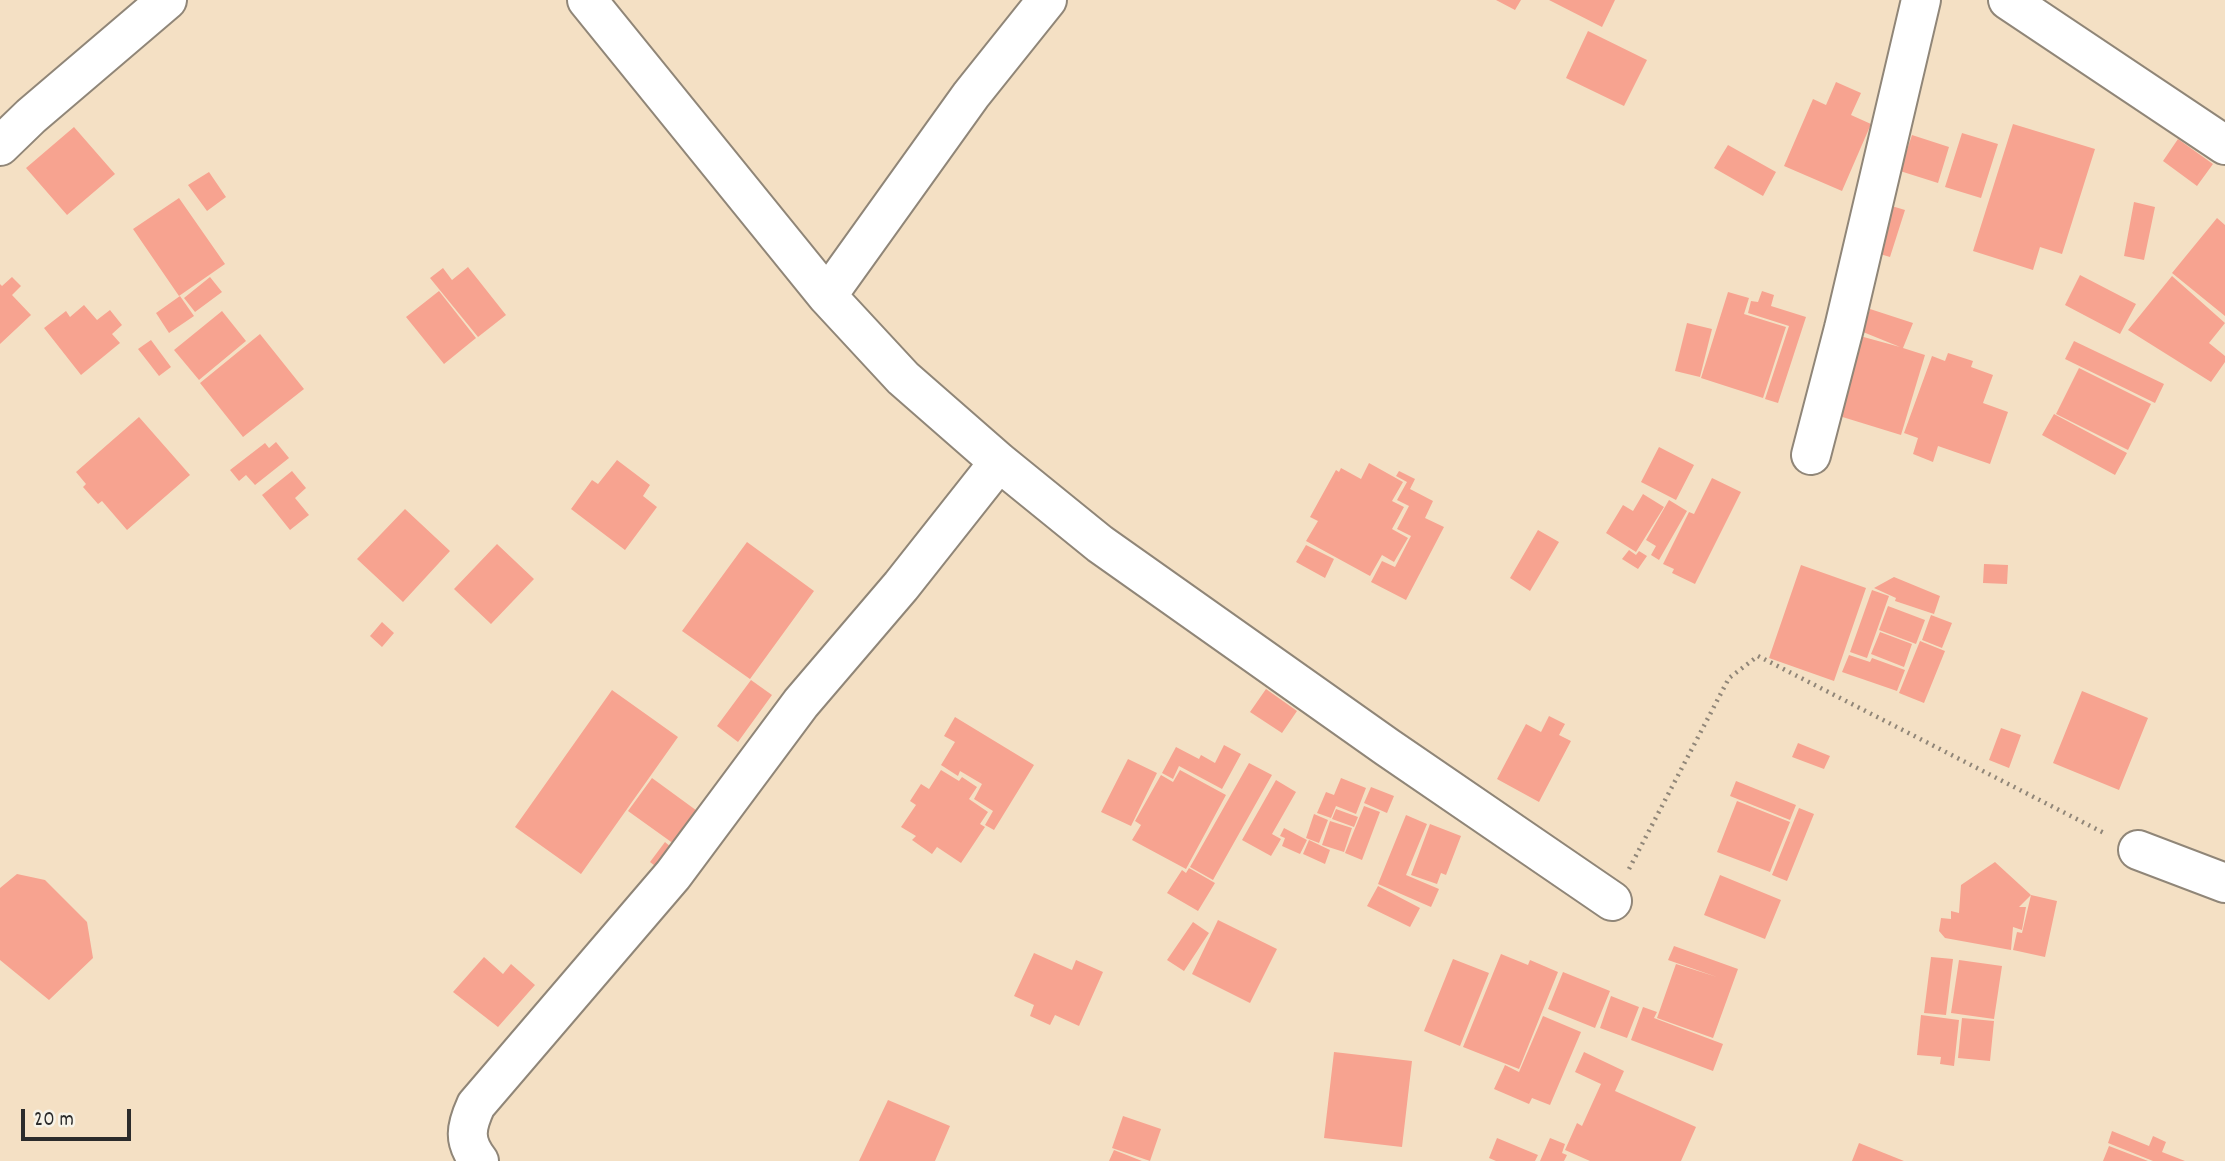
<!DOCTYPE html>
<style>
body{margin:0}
#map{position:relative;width:2225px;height:1161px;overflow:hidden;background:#f4e0c4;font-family:Dekko,sans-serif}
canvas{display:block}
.scale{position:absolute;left:21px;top:1109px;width:110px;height:32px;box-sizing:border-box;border:4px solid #2b2b2b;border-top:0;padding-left:9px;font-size:21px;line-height:24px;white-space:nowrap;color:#2b2b2b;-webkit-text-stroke:5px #f7f3e8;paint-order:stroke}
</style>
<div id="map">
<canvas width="2225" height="1161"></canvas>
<div class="scale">20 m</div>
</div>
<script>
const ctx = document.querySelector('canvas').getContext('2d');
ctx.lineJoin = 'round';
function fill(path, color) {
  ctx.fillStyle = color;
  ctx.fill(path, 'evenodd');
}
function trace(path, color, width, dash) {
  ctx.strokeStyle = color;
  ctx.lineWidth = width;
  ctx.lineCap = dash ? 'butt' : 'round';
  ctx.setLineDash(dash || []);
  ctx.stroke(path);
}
fill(new Path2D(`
 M1496,0H1521L1515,10Z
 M1549,0H1615L1602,27Z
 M1588,31L1647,60L1624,106L1566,78Z
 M1836,82L1861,93L1851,115L1871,124L1842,191L1784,166L1813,99L1826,105Z
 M2013,124L2095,149L2062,254L2040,247L2033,270L1973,251Z
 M74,127L115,174L67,215L26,168Z
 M1962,133L1998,144L1981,198L1945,187Z
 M1912,135L1949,147L1938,183L1900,171Z
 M2178,139L2213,164L2197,186L2163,161Z
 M1728,145L1776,172L1763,196L1714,168Z
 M209,172L226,197L207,211L188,185Z
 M179,198L225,264L179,296L133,229Z
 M2134,202L2155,207L2144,260L2124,256Z
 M1885,204L1905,210L1890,257L1870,251Z
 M2217,218L2225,225V316L2172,273Z
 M468,267L506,315L478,337L430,278L443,268L452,280Z
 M2080,275L2136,304L2120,334L2065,305Z
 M2172,276L2225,323L2209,343L2225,356V362L2211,382L2128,330Z
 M12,277L21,286L12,295L31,315L0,344V284L2,286Z
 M210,277L222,292L195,312L184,298Z
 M439,291L476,338L444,364L406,317Z
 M1762,291L1774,295L1771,306L1806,317L1778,403L1765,399L1789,326L1748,313L1751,301L1758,302Z
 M1728,292L1749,298L1744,314L1786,327L1763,398L1701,378Z
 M180,296L194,316L169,333L156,313Z
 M84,305L97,320L110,310L122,325L112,334L120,343L81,375L44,328L66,311L70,317Z
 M1870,309L1913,323L1903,348L1925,355L1901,435L1836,415L1860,336L1900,347L1863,332Z
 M222,311L246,341L199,380L174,350Z
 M1687,323L1712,329L1700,377L1675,371Z
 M260,334L304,389L243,437L200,383Z
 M151,340L171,367L159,376L138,349Z
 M2074,341L2164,384L2155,403L2065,359Z
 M1948,353L1973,361L1971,367L1993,375L1983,403L2008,412L1990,464L1938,446L1933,462L1913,454L1918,438L1904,433L1932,356L1945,361Z
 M2079,368L2151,404L2128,450L2056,414Z
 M2054,414L2127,453L2115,475L2042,435Z
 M139,417L190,475L127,530L102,501L98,504L83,487L86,484L76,472Z
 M276,442L289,458L255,485L246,475L239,481L230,470L265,443L269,448Z
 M1659,447L1694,465L1676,500L1641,482Z
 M617,460L650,485L643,496L657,507L625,550L571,509L592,480L598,484Z
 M1369,463L1403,482L1392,501L1404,507L1392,529L1408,538L1394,562L1382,555L1370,576L1306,541L1318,521L1310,517L1336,470L1339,472L1341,468L1361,479Z
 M292,471L306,488L295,498L309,515L290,530L262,495Z
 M1399,471L1415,479L1410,489L1433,501L1425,518L1444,527L1406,600L1371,582L1382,561L1395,567L1411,536L1397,529L1409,506L1397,500L1407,482L1396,476Z
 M1712,478L1741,492L1695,584L1672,573L1674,569L1663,564L1689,512L1694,514Z
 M1643,494L1664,507L1636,552L1606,533L1623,505L1633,511Z
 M1669,500L1687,511L1659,560L1651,555L1656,546L1646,540Z
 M405,509L450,551L403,602L357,559Z
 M1538,530L1559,542L1530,591L1510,578Z
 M747,542L814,591L750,679L682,631Z
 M497,544L534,579L491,624L454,589Z
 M1306,545L1334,559L1325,578L1296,562Z
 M1629,550L1636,555L1639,551L1647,556L1638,569L1622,559Z
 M1984,564L2008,565L2007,584L1983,583Z
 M1801,565L1866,588L1834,681L1769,658Z
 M1894,577L1940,596L1934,614L1895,601L1896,598L1874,588Z
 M1872,590L1889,596L1867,658L1850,652Z
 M1888,606L1925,620L1916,644L1879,630Z
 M1931,615L1952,623L1942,648L1922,640Z
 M382,622L394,633L382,647L370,636Z
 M1880,632L1912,644L1904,667L1871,654Z
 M1920,641L1945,651L1924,703L1899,693Z
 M1849,655L1870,662L1872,658L1905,670L1897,691L1842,672Z
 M751,680L772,695L738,742L717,726Z
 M1266,689L1297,711L1282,733L1250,712Z
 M612,690L678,737L581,874L515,827Z
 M2082,691L2148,718L2119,790L2053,763Z
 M1549,716L1565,724L1559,735L1571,741L1539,802L1497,779L1526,724L1541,732Z
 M955,717L1034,765L994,830L985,825L993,811L974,799L982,784L960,771L958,776L941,765L955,742L944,736Z
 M2001,728L2021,735L2009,768L1989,760Z
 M1798,743L1830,756L1824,769L1792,757Z
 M1224,745L1241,754L1222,789L1179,766L1173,779L1162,773L1176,747L1199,759L1201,755L1215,763Z
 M1128,759L1157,773L1131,826L1101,812Z
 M1249,763L1272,775L1213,880L1190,867Z
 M941,770L959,781L962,777L977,787L969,799L988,812L980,824L985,827L961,863L937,847L932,854L912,840L916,836L901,827L916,805L910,801L921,784L929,789Z
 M1180,770L1226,795L1186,869L1132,840L1141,825L1135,821L1161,775L1173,782Z
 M652,778L704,816L681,849L628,811Z
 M1341,778L1366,788L1356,814L1336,806L1331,818L1317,813L1326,792L1334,795Z
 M1276,780L1296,792L1272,834L1281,839L1271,856L1242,840Z
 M1736,781L1796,805L1790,820L1730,796Z
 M1371,787L1394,796L1387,813L1364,803Z
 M1737,801L1790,822L1770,872L1717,852Z
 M1364,806L1380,812L1362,860L1345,853Z
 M1799,808L1814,814L1787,881L1772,875Z
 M1336,809L1358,817L1354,827L1332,819Z
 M1314,814L1328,820L1319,843L1306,838Z
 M1406,815L1427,824L1406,875L1439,889L1431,907L1378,884Z
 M1330,821L1352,828L1344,852L1322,845Z
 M1430,824L1461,836L1446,875L1441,873L1437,884L1411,875Z
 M1284,828L1307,840L1300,854L1282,846L1285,838L1280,836Z
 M1309,840L1330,850L1325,864L1303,854Z
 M665,842L678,853L664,873L650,862Z
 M1995,862L2031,895L2057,901L2045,957L2013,950L2017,932L2022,933L2031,895L2019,907H2026L2022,930L2013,927L2011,950L1945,938L1939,931L1941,918L1951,919V911L1959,913L1961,885Z
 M1189,868L1215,883L1198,911L1167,893L1182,870L1186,873Z
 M17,874L45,880L87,922L93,958L49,1000L0,960V888Z
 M1720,875L1781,900L1765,939L1704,915Z
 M1378,886L1420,908L1410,927L1367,906Z
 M1218,920L1277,949L1250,1003L1192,974Z
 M1193,922L1209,933L1184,971L1167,960Z
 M1674,946L1738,969L1713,1038L1657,1018L1676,964L1717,977L1668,960Z
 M1034,953L1072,970L1076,960L1103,972L1079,1026L1055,1015L1050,1025L1030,1016L1034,1005L1014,996Z
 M1501,954L1528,965L1530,960L1558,972L1519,1069L1463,1047Z
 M484,957L503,974L511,964L535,985L498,1027L453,992Z
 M1931,957L1953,959L1946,1015L1924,1013Z
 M1453,959L1489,973L1460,1046L1424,1031Z
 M1959,960L2002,966L1994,1019L1951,1013Z
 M1563,972L1610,991L1595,1028L1548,1009Z
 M1611,996L1639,1007L1627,1038L1600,1028Z
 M1643,1007L1657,1012L1654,1018L1723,1044L1713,1071L1631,1040Z
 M1921,1015L1959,1020L1954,1066L1940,1064L1941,1057L1917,1055Z
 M1543,1016L1581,1032L1550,1105L1532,1098L1529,1104L1494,1089L1505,1065L1519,1072Z
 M1962,1018L1994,1021L1990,1061L1958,1058Z
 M1334,1052L1412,1061L1402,1147L1324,1138Z
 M1584,1052L1624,1071L1615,1091L1696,1127L1681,1161H1590L1565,1150L1577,1123L1582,1126L1601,1084L1575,1072Z
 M888,1100L950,1126L935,1161H859Z
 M1123,1116L1161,1129L1150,1161L1112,1148Z
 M2112,1131L2149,1146L2153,1136L2166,1142L2162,1152L2185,1161H2153L2108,1143Z
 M1497,1138L1538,1155L1535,1161H1496L1489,1158Z
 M1550,1138L1565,1144L1562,1153L1567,1155L1564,1161H1540Z
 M1859,1143L1904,1161H1852Z
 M2109,1146L2148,1161H2103Z
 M1114,1150L1142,1161H1109Z`), '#f7a390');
const minor = new Path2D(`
 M587,0L827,296L903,378L999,462L1100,544L1387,747L1612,901
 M2008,0L2225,145
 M0,146L31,116L167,0
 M827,296L971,95L1047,0
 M1811,455L1844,328L1921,0
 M2138,850L2225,883
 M479,1161C463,1141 466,1127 476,1105L673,875L801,703L901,586L999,462`);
trace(minor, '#908678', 42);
trace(new Path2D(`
 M1629,869L1729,678L1758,656L2106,834`), '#908678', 4.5, [2, 5]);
trace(minor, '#fff', 38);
</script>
